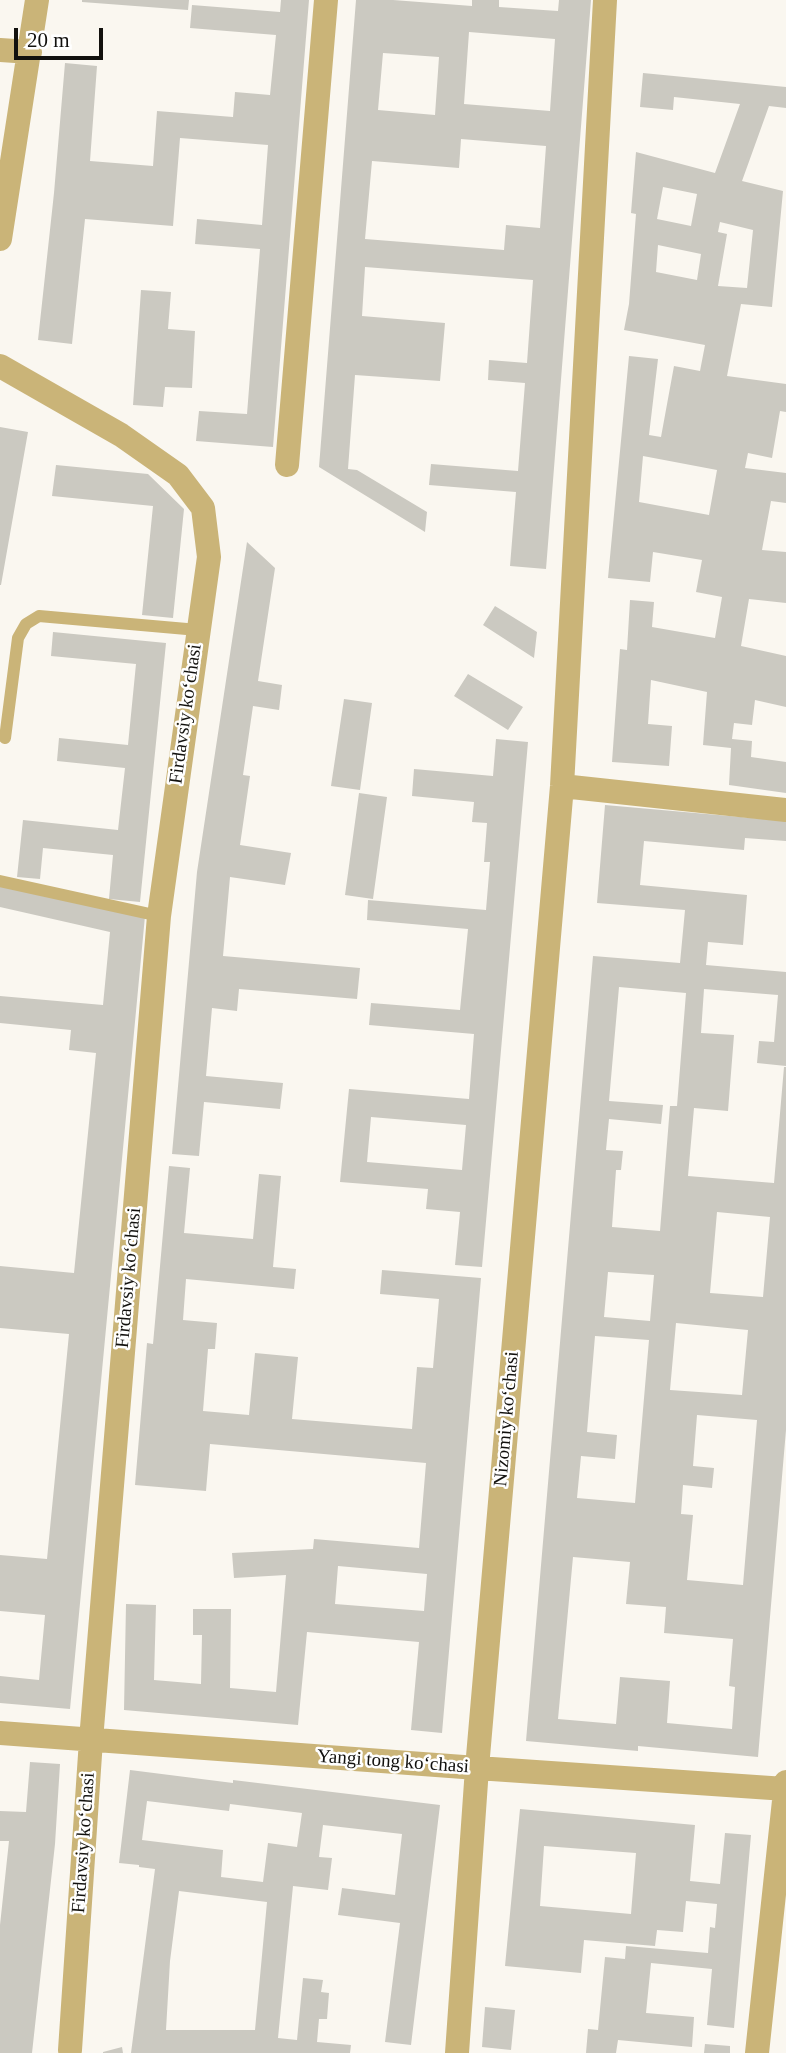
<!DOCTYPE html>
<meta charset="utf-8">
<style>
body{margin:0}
#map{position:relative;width:786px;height:2053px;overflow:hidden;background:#faf7f0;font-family:"Times New Roman",serif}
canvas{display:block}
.scale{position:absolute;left:14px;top:28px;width:89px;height:32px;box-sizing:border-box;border:4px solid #12110e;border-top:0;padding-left:9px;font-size:21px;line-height:24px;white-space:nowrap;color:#12110e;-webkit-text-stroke:5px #fff;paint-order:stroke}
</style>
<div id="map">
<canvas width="786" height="2053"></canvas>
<div class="scale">20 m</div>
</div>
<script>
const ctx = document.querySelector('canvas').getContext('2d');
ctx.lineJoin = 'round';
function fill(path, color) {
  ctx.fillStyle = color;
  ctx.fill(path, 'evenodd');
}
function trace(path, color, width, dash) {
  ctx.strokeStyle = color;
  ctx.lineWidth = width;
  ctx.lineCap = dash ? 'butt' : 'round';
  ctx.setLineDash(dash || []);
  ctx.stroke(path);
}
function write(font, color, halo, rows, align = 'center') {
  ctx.font = font + ' "Times New Roman",serif';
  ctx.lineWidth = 5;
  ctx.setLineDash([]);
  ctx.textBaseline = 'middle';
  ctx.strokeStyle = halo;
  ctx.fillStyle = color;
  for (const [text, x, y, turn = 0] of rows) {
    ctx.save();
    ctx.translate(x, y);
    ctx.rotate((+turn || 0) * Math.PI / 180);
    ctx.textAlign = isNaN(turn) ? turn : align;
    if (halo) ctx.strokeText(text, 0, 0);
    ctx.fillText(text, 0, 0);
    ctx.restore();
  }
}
fill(new Path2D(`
 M82,0H189L188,10L82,2Z
 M281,0H309L273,447L196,441L199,411L247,414L260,249L195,244L197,219L262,225L268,145L180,138L173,226L85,219L72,344L38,340L54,193L65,63L97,66L90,161L153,166L157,111L233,117L235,92L270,95L276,35L190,28L192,5L280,12Z
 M356,0H393L472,6V0H499V7L558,11L559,0H591L546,569L510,566L516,492L429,485L431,464L518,471L525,383L488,380L489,360L527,363L533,280L365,267L362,316L445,323L440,381L355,375L348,469L357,470L427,512L425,532L319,467ZM469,32L555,39L550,111L464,104ZM383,53L439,57L435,115L378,110ZM461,139L546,146L540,228L506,225L504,250L365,239L372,161L459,168Z
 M643,73L786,87V108L769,106L742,181L783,191L772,307L741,304L727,376L786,384V412L780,411L772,458L748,453L745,468L786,473V503L771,501L762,550L786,552V603L749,599L741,646L786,656V707L755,700L752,725L734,723L732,739L752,741L751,757L786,762V793L729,785L731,748L703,745L707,692L651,680L648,724L672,726L669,766L612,762L620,649L627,650L630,600L654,602L652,627L715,638L722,597L696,592L702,560L653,552L650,582L608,578L629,356L658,359L649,435L661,437L674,366L700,371L705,345L624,330L629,304L636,214L631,213L636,152L715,173L740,104L674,97L673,110L640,107ZM663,187L697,194L691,226L657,219ZM720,222L753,230L747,288L718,286L727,234L718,232ZM658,245L701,254L697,280L656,272ZM643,456L717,470L709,515L639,502Z
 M141,290L171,292L168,329L195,331L192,388L165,387L163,407L133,405Z
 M0,427L28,432L1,585H0Z
 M56,465L148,474L184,509L173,618L142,615L153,506L52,496Z
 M247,542L275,568L258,681L282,685L279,710L253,706L243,775L250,776L240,845L291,853L285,885L230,877L223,956L360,968L357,999L239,989L237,1011L212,1008L206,1076L283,1083L280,1109L204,1102L199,1156L172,1154L197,872Z
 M495,606L537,632L534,658L483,625Z
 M53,632L166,643L140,902L109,899L113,855L43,848L40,879L17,877L23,820L118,830L125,768L57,761L59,738L128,745L136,664L51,656Z
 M468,674L523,707L508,730L454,696Z
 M344,699L372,703L360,790L331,786Z
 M496,739L528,742L482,1267L455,1265L460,1212L426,1209L428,1189L340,1182L349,1089L469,1099L474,1034L369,1025L371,1003L460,1010L468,929L367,920L368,900L486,910L490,862H484L487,823L472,822L474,802L412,796L414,769L493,776ZM371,1117L466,1125L462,1170L367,1162Z
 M359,793L387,797L373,899L345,895Z
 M605,805L786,821V841L745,838L744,850L644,841L640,885L747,895L743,945L708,942L706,965L786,972V1066L757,1063L759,1041L774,1042L778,995L704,989L701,1033L734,1035L728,1111L694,1108L688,1176L774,1183L784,1067H786V1430L758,1757L638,1746V1751L526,1741L593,956L680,963L685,910L597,903ZM619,987L686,993L677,1106H670L660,1231L612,1227L616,1170H621L623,1151L606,1150L609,1119L661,1124L663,1105L609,1101ZM717,1212L770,1217L763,1297L710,1293ZM608,1272L654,1275L650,1321L604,1317ZM676,1323L748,1330L742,1395L670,1390ZM595,1336L649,1340L635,1503L577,1498L581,1456L615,1459L617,1435L587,1432ZM697,1415L757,1420L743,1585L687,1580L693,1515L681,1514L683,1485L712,1488L714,1468L693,1466ZM573,1557L630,1562L626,1604L666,1607L664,1633L733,1639L729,1686L735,1687L732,1729L667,1723L670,1681L620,1677L616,1724L558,1719Z
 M0,884L145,916L70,1709L0,1703V1676L39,1680L45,1615L0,1611V1555L47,1559L69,1334L0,1328V1266L74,1273L96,1053L69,1050L71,1030L0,1023V996L103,1005L110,932L0,907Z
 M169,1166L190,1168L184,1233L253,1239L259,1174L281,1176L273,1267L296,1269L294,1289L186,1279L183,1320L217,1323L215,1349H208L203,1411L249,1415L255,1353L298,1357L292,1419L412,1429L417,1367L433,1368L439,1299L380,1294L382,1270L481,1278L442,1733L411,1730L419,1642L307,1632L298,1725L124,1710L126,1604L156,1605L154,1680L201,1684L202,1635H193V1609H231L230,1688L276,1692L286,1575L234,1578L232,1553L313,1549L314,1539L419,1548L426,1463L210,1444L206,1491L135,1485L147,1343L153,1344ZM338,1566L427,1574L424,1611L335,1604Z
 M30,1762L60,1764L55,1844L32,2053H0V1925L9,1841H0V1811L26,1812Z
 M130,1770L233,1783V1780L440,1805L411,2045L385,2042L400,1923L338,1915L342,1888L395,1895L402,1834L323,1825L319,1857L332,1858L328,1890L293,1886L278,2038L297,2040L303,1978L323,1980L321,1992L329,1993L327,2019H319L317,2042L351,2045L350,2053H131L155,1869L139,1867V1865L119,1863ZM147,1801L229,1811L230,1804L302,1813L297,1847L268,1843L263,1882L221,1877L223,1850L142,1840ZM179,1891L267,1902L255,2030H166L170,1961Z
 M520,1809L695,1825L690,1881L720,1884L725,1833L751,1835L734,2028L707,2025L712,1969L651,1963L646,2013L694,2017L692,2047L618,2040L616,2053H586L588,2029L598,2030L605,1957L625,1959L626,1946L708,1953L710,1927L715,1928L717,1904L686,1901L683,1932L657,1930L655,1946L584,1940L581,1973L505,1966ZM544,1846L636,1853L631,1914L540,1906Z
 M485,2007L515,2010L511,2050L482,2047Z
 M705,2044L730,2046V2053H704Z
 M122,2047L123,2053H103V2052Z`), '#cbc9c1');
trace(new Path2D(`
 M5,738L18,638L26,624L39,616L198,630
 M0,881L159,916`), '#cab478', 12);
trace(new Path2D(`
 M0,50L30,52
 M0,239L37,0
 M0,366L121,435L178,475L203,508L209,557L159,916L91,1740L70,2050
 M287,465L326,0
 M562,786L786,810
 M0,1733L477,1768L786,1789
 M457,2053L477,1768L562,786L605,0
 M757,2053L786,1782`), '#cab478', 24);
write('19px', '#12110e', '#fff', [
 ["Firdavsiy koʻchasi",186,714,-82],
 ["Firdavsiy koʻchasi",129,1278,-85],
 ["Nizomiy koʻchasi",507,1419,-85],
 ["Yangi tong koʻchasi",393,1762,4],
 ["Firdavsiy koʻchasi",84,1843,-86]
]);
</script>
